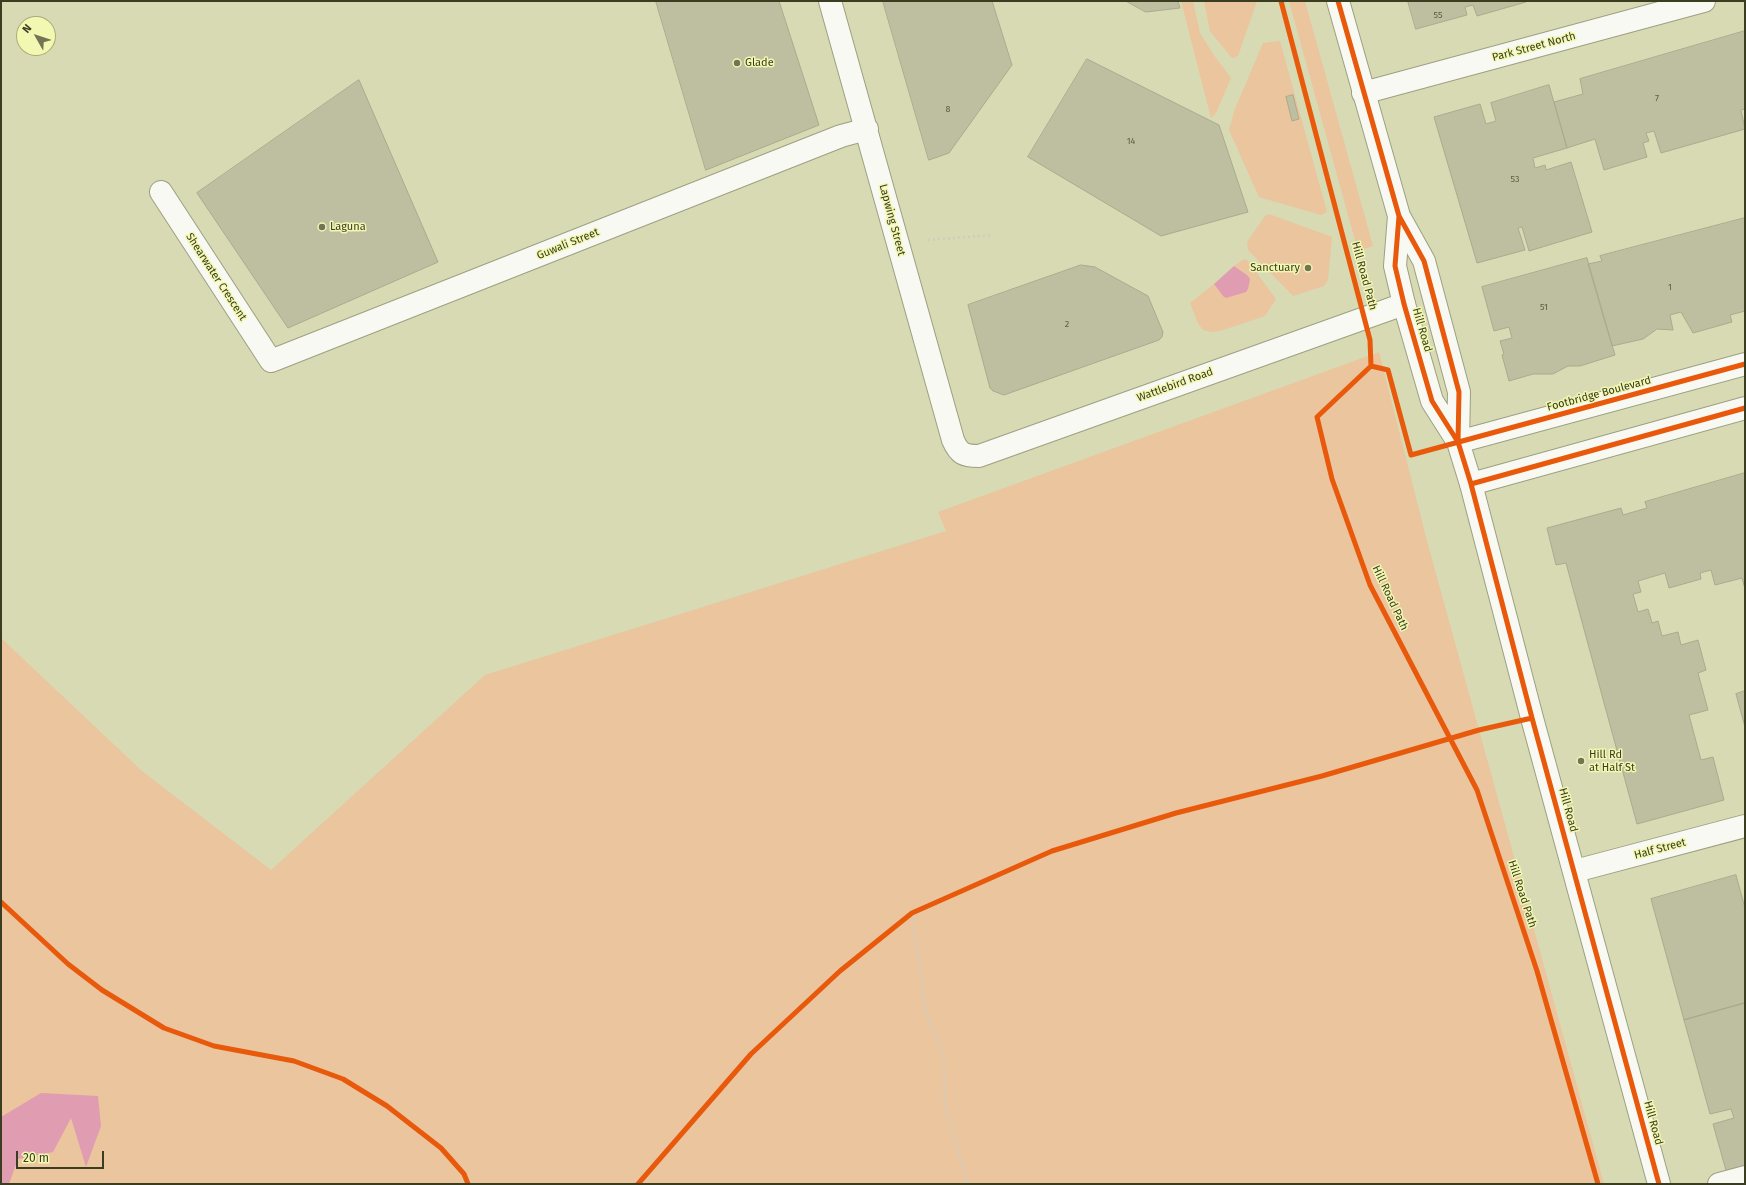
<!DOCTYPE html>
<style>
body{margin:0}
#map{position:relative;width:1746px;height:1185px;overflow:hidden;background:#d7dab3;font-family:"Fira Sans",sans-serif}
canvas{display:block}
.frame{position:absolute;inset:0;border:2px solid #3b3d21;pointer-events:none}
.north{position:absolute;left:16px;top:16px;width:40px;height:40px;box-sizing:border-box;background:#f2f7b1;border:1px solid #a9ad77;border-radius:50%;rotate:309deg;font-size:11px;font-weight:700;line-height:16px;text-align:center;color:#3b3d21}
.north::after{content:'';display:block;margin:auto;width:14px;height:18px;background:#727454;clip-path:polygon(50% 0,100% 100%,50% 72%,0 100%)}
.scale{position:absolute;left:16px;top:1151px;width:88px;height:18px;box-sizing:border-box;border:2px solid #3b3d21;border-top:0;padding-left:5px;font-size:12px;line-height:14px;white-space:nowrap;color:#3b3d21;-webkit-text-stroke:3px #f2f7b1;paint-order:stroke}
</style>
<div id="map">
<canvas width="1746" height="1185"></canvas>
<div class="frame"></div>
<div class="north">N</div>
<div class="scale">20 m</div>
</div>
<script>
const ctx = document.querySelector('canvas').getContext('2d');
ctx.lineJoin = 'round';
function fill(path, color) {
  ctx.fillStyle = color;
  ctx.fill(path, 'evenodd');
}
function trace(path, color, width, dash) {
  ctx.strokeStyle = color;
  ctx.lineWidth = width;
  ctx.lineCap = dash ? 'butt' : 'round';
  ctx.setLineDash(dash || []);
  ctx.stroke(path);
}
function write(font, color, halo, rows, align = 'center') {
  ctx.font = font + ' "Fira Sans",sans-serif';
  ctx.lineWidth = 3;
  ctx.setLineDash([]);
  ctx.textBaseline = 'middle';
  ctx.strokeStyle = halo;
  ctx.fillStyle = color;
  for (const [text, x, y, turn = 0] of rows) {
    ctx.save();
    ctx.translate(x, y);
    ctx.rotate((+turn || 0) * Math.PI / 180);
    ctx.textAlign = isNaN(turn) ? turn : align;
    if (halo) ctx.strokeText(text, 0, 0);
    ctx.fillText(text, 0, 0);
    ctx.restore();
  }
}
fill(new Path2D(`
 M1181,1H1193L1200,33L1213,54L1231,78L1216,113L1211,118Z
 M1204,1H1257L1238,56L1234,58L1231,57L1210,31Z
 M1289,1H1305L1373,246L1358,251Z
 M1280,41L1327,212L1321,215L1259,197L1229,130L1235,109L1263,43Z
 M1269,214L1332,237L1328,280L1324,286L1293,296L1248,250L1247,242L1265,216Z
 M1244,259L1247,260L1276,299L1265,316L1220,331L1211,332L1203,330L1198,323L1190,303L1214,284L1223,296L1247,275L1234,266Z
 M1379,352L1427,541L1604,1184H1V638L142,771L271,870L485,675L946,531L938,512Z`), '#eac59e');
fill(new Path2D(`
 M1234,266L1247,275L1250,279L1248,289L1246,292L1226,298L1223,296L1214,284Z
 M41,1093L98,1096L101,1126L86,1167L71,1118L53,1152L18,1159L9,1184H1V1117Z`), '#e09cb1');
const building = new Path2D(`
 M656,1H779L819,125L706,170Z
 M883,1H992L1012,65L949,153L929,160Z
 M1126,1H1178L1180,8L1146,12Z
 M1408,1H1526V2L1477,16L1473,5L1465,7L1467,15L1416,29Z
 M1745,31V109L1741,110L1745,129L1661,153L1654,131L1646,133L1649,141L1643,143L1647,157L1604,170L1595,139L1567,148L1554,102L1583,94L1580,79Z
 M1087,59L1219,125L1248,212L1161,236L1028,157Z
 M359,80L438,262L288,328L197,193Z
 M1549,85L1567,148L1533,158L1535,168L1545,165L1546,170L1571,162L1592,232L1529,251L1522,227L1518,228L1525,250L1477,263L1434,117L1480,104L1486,124L1496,121L1491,103Z
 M1293,95L1299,119L1292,121L1286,97Z
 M1745,218V311L1730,315L1732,322L1693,333L1681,312L1670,315L1673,330L1657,329L1643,339L1612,346L1588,264L1602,261L1600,256Z
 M1587,258L1615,355L1580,366H1568L1553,374H1533L1509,381L1502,355L1504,354L1500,341L1512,338L1509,327L1494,331L1482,287Z
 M1081,265L1095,267L1148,296L1163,332L1162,337L1159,340L1004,395L993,391L990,388L968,305Z
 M1745,473V589L1742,578L1715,585L1711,570L1700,573L1701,579L1669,588L1665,573L1638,581L1641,592L1633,594L1638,612L1648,609L1652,623L1658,621L1662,636L1678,632L1681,645L1698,640L1706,670L1698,673L1708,710L1689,715L1701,760L1713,757L1724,800L1637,824L1566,563L1556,565L1547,528L1621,508L1623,515L1647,508L1645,502Z
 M1745,691V727L1736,694Z
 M1736,875L1745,908V1003L1684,1020L1651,899Z
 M1745,1003V1169L1727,1174L1713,1124L1734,1118L1731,1109L1710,1114L1684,1020Z`);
fill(building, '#bdbfa0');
trace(building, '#a9ab8d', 1);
const minor = new Path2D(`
 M830,1L953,440C959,454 964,456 979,456L1404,304
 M1363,93L1704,1
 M161,192L271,361L841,136L867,129
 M1458,442L1745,364
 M1471,484L1745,408
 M1575,871L1745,826
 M1719,1184L1745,1177`);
const tertiary = new Path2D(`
 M1338,1L1399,216L1424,261L1459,392L1458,442
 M1399,216L1395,266L1404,304L1432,401L1458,442L1471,484L1532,718L1659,1184`);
trace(minor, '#9da081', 24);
trace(tertiary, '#9da081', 24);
trace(new Path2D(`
 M928,240L992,235
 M1371,366L1388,370L1411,455
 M912,913L925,1011L944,1054L945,1107L968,1184`), '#cdcdc2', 2.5, [2, 3]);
trace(minor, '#f9f9f4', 22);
trace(tertiary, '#f9f9f4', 22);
trace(new Path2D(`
 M1281,1L1370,340L1371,366L1317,417L1332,479L1370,585L1477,790L1537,971L1598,1184
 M1338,1L1399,216L1424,261L1459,392L1458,442
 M1399,216L1395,266L1404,304L1432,401L1458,442L1471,484L1532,718L1659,1184
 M1371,366L1388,370L1411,455L1745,364
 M1471,484L1745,408
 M1,902L68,964L102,990L164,1028L214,1046L294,1061L343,1079L387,1106L441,1148L464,1174L468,1184
 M638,1184L751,1054L840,971L912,913L1052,851L1176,813L1322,776L1479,730L1532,718`), '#e8590c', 5);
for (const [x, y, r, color] of [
 [737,63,4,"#727454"],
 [322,227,4,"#727454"],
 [1308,268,4,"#727454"],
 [1581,761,4,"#727454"]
]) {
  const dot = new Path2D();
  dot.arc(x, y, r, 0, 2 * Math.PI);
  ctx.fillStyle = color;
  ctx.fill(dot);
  trace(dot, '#f2f7b1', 1.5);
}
write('9px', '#5c5e41', null, [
 ["55",1438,15],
 ["7",1657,98],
 ["8",948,109],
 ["14",1131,141],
 ["53",1515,179],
 ["1",1670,287],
 ["51",1544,307],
 ["2",1067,324]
]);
write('11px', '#3b3d21', '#f2f7b1', [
 ["Park Street North",1534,47,-15],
 ["Lapwing Street",892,220,75],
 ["Guwali Street",568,244,-22],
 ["Hill Road Path",1364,276,75],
 ["Shearwater Crescent",216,277,57],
 ["Hill Road",1422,330,74],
 ["Wattlebird Road",1175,385,-20],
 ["Footbridge Boulevard",1599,394,-15],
 ["Hill Road Path",1390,598,65],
 ["Hill Road",1568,810,75],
 ["Half Street",1660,849,-15],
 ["Hill Road Path",1522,894,72],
 ["Hill Road",1653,1123,75]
]);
write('11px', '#3b3d21', '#f2f7b1', [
 ["Glade",745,63],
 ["Laguna",330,227],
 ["Sanctuary",1300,268,"right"],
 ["Hill Rd",1589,755],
 ["at Half St",1589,768]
], 'left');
</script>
